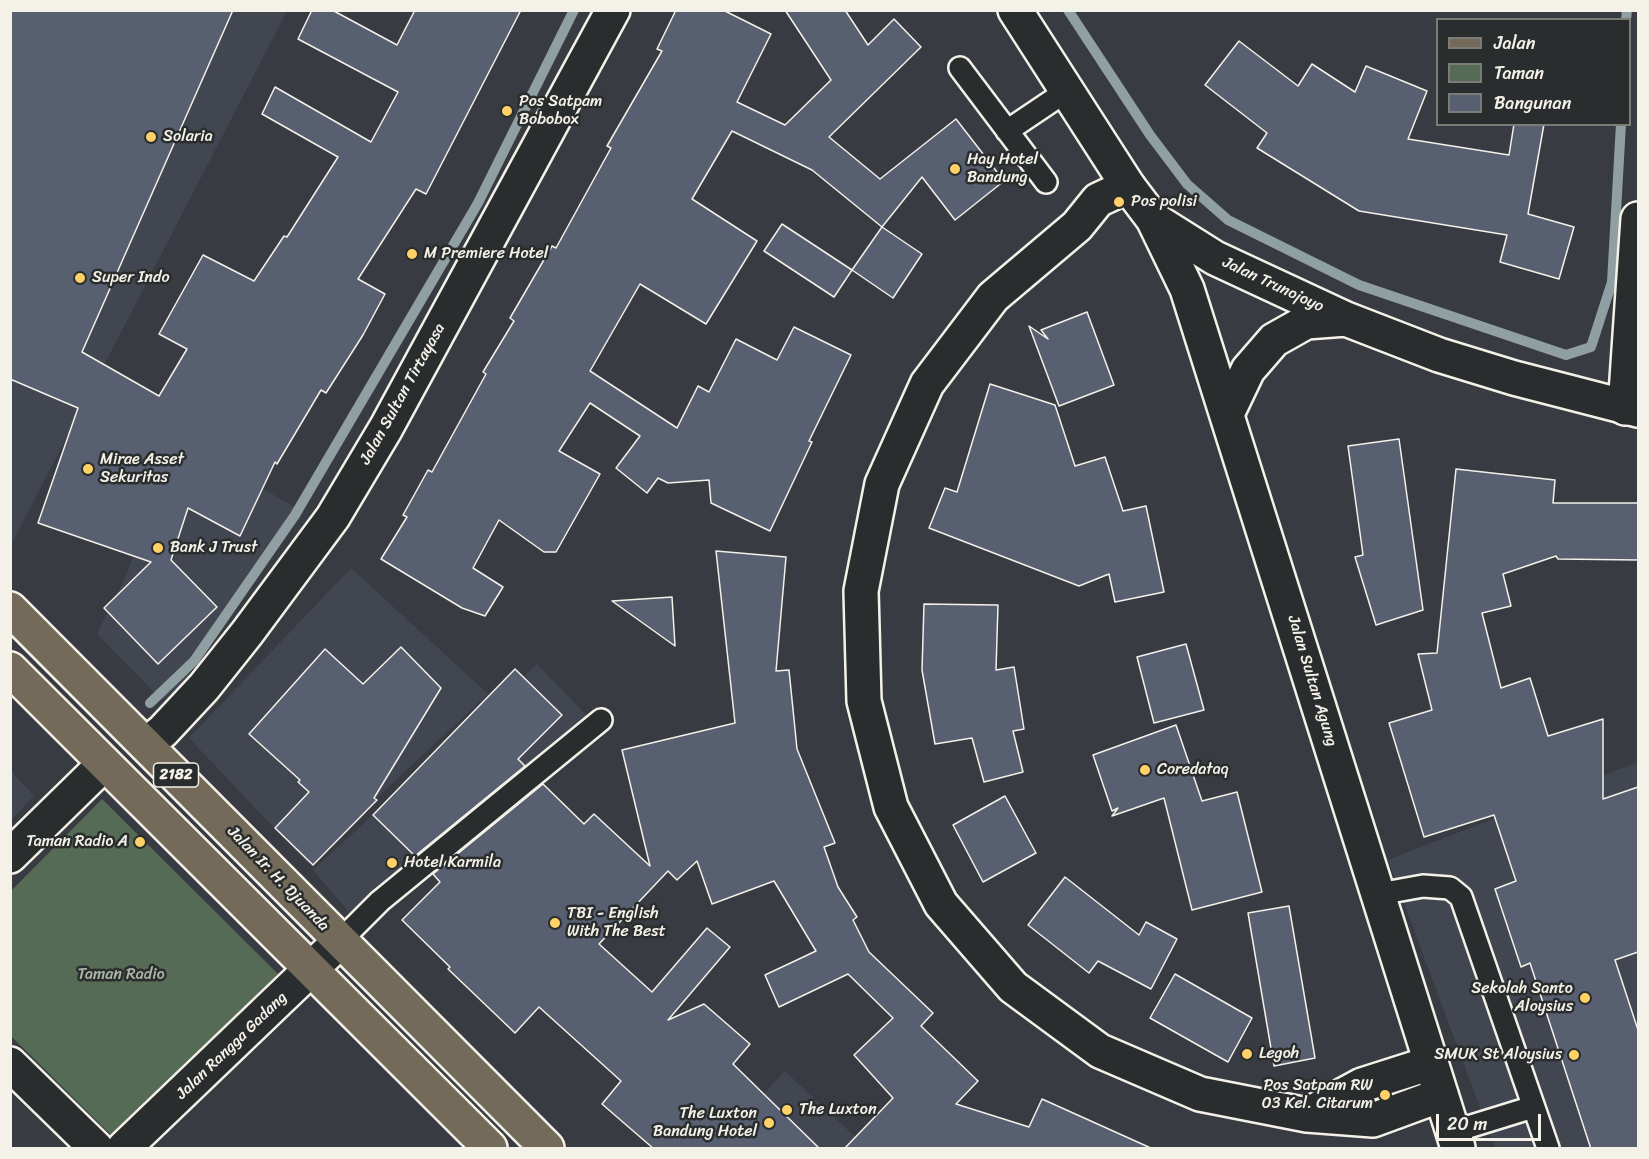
<!DOCTYPE html>
<style>
body{margin:0}
#map{position:relative;width:1649px;height:1159px;overflow:hidden;background:#383c42;font-family:Sriracha,sans-serif}
canvas{display:block}
.frame{position:absolute;inset:0;border:12px solid #f4f1e8;pointer-events:none}
.legend{position:absolute;left:1436px;top:18px;width:195px;height:108px;box-sizing:border-box;background:#2a2d2e;border:2px solid #7b7b78;margin:0;padding:8px 10px;list-style:none;font-size:18px;color:#f4f1e8}
.legend li{display:flex;align-items:center;gap:12px;height:30px}
.legend b{width:30px;border:2px solid #7b7b78}
.scale{position:absolute;left:1436px;top:1114px;width:105px;height:27px;box-sizing:border-box;border:3px solid #f4f1e8;border-top:0;padding-left:8px;font-size:18px;line-height:21px;white-space:nowrap;color:#f4f1e8;-webkit-text-stroke:4px #2a2d2e;paint-order:stroke}
</style>
<div id="map">
<canvas width="1649" height="1159"></canvas>
<div class="frame"></div>
<ul class="legend">
<li><b style="height:8px;background:#746a5a"></b>Jalan</li>
<li><b style="height:16px;background:#566b56"></b>Taman</li>
<li><b style="height:16px;background:#575f70"></b>Bangunan</li>
</ul>
<div class="scale">20 m</div>
</div>
<script>
const ctx = document.querySelector('canvas').getContext('2d');
ctx.lineJoin = 'round';
function fill(path, color) {
  ctx.fillStyle = color;
  ctx.fill(path, 'evenodd');
}
function trace(path, color, width, dash) {
  ctx.strokeStyle = color;
  ctx.lineWidth = width;
  ctx.lineCap = dash ? 'butt' : 'round';
  ctx.setLineDash(dash || []);
  ctx.stroke(path);
}
function write(font, color, halo, rows, align = 'center') {
  ctx.font = font + ' Sriracha,sans-serif';
  ctx.lineWidth = 5;
  ctx.setLineDash([]);
  ctx.textBaseline = 'middle';
  ctx.strokeStyle = halo;
  ctx.fillStyle = color;
  for (const [text, x, y, turn = 0] of rows) {
    ctx.save();
    ctx.translate(x, y);
    ctx.rotate((+turn || 0) * Math.PI / 180);
    ctx.textAlign = isNaN(turn) ? turn : align;
    if (halo) ctx.strokeText(text, 0, 0);
    ctx.fillText(text, 0, 0);
    ctx.restore();
  }
}
fill(new Path2D(`
 M11,11H287L11,545Z
 M174,439L304,512L182,684L162,700L97,634L127,574Z
 M351,568L488,694L307,863L189,738Z
 M537,664L594,723L364,930L313,870Z
 M1638,762V1148H1495L1388,860Z
 M11,771L34,796L11,820Z
 M785,1071L867,1148H711Z`), '#414650');
fill(new Path2D(`
 M102,799L278,974L115,1139L11,1036L10,892Z`), '#566b56');
trace(new Path2D(`
 M1068,10L1150,135L1187,184L1228,220L1359,285L1566,355L1591,347L1612,282L1621,124
 M1626,20L1627,10
 M150,703L194,661L295,515L478,203L574,10`), '#909fa2', 10);
const building = new Path2D(`
 M10,10H233L82,352L159,396L187,349L159,334L203,255L254,281L284,236L287,237L338,157L262,114L275,87L371,142L398,92L298,39L312,10H332L397,45L415,10H521L426,194L416,189L358,279L385,294L363,335L326,393L321,390L277,464L275,462L240,536L188,508L171,560L217,607L158,664L104,608L151,562L38,523L78,408L10,379Z
 M676,10H723L771,34L737,102L785,125L831,80L785,10H845L868,45L894,19L921,47L829,137L880,179L956,119L1004,181L955,220L922,177L882,227L812,170L732,131L692,199L757,241L706,324L640,284L590,371L677,428L698,386L709,392L736,339L777,360L794,327L851,355L809,441L812,442L770,531L711,503L709,480L668,483L658,478L647,493L616,468L640,436L590,403L559,451L600,474L556,552H544L499,520L473,568L503,587L485,616L462,608L381,559L407,517L403,515L428,470L432,472L486,374L483,372L514,321L510,318L552,246L556,248L611,148L607,146L662,51L657,49Z
 M1239,41L1298,86L1312,64L1355,92L1366,66L1427,91L1408,139L1509,155L1514,124H1544L1528,214L1574,227L1559,279L1500,262L1507,235L1359,211L1257,148L1267,133L1205,85Z
 M782,224L852,270L834,297L764,251Z
 M882,227L922,254L893,298L852,270Z
 M1087,312L1114,385L1059,406L1029,326L1048,339L1041,330Z
 M990,384L1055,405L1075,466L1105,457L1123,511L1146,506L1164,592L1115,602L1109,574L1079,586L929,528L945,488L957,492Z
 M1399,439L1423,610L1376,625L1355,557L1363,555L1348,446Z
 M1456,469L1555,480L1553,503H1638V560L1558,559L1556,556L1503,574L1511,606L1482,613L1501,688L1530,678L1548,736L1603,719V799L1638,787V952L1615,960L1638,1030V1149H1591L1530,963L1521,967L1495,889L1516,881L1494,815L1424,837L1389,723L1432,710L1418,654L1437,653Z
 M716,551L786,557L776,671L789,670L797,749L835,843L824,847L838,887L857,917L853,920L869,952L933,1013L921,1026L978,1081L956,1104L1029,1127L1042,1099L1153,1149H844L893,1098L854,1055L893,1018L848,974L779,1007L765,975L816,951L774,881L712,904L697,861L677,880L668,871L599,944L652,992L707,928L730,947L668,1020L704,1004L750,1044L733,1064L820,1149H654L602,1104L621,1081L539,1007L515,1033L448,969L450,967L402,920L440,882L433,874L543,784L584,824L594,814L650,866L622,750L735,723Z
 M672,597L675,646L612,601Z
 M924,604L998,605L996,670L1014,667L1024,729L1013,731L1023,772L984,782L972,738L935,744L922,670Z
 M1186,644L1204,710L1154,723L1137,657Z
 M401,647L441,688L374,798L377,800L313,865L275,828L309,792L298,782L300,780L249,734L325,649L363,684Z
 M515,669L562,715L518,759L525,766L415,856L373,815Z
 M1176,725L1202,801L1237,792L1262,892L1192,910L1164,798L1112,816L1118,808L1112,811L1093,755Z
 M1005,796L1036,853L983,882L953,825Z
 M1065,877L1139,935L1146,922L1177,939L1151,989L1098,961L1089,973L1028,925Z
 M1289,906L1315,1058L1274,1066L1248,913Z
 M1175,974L1252,1018L1228,1062L1150,1018Z`);
fill(building, '#575f70');
trace(building, '#f4f1e8', 1.5);
const lane = new Path2D(`
 M960,68L1046,182
 M1007,131L1068,90
 M1379,894L1423,886L1450,888L1461,897L1548,1148
 M339,942L380,901L601,720
 M1452,1132L1533,1107`);
const street = new Path2D(`
 M1128,186L1098,200L1077,226L993,297L927,384L882,484L861,591L864,701L891,807L941,904L1013,987L1100,1051L1200,1094L1307,1115L1373,1120L1441,1095
 M1625,408L1638,219
 M1307,1115L1362,1085L1431,1063`);
const secondary = new Path2D(`
 M1015,10L1128,186L1153,219L1215,258L1346,319L1439,355L1514,378L1638,410
 M1153,219L1187,289L1458,1148
 M1227,414L1248,370L1274,340L1306,322L1346,319
 M146,745L163,731L204,687L247,633L333,517L386,428L613,10
 M10,856L104,764
 M10,1064L96,1148
 M124,1148L339,942`);
const primary = new Path2D(`
 M10,609L547,1148
 M10,669L490,1148`);
trace(lane, '#f4f1e8', 26);
trace(street, '#f4f1e8', 38);
trace(secondary, '#f4f1e8', 38);
trace(primary, '#f4f1e8', 38);
trace(lane, '#2a2d2e', 21);
trace(street, '#2a2d2e', 33);
trace(secondary, '#2a2d2e', 33);
trace(primary, '#746a5a', 33);
for (const [x, y, r, color] of [
 [507,111,6,"#ffd166"],
 [151,137,6,"#ffd166"],
 [955,169,6,"#ffd166"],
 [1119,202,6,"#ffd166"],
 [412,254,6,"#ffd166"],
 [80,278,6,"#ffd166"],
 [88,469,6,"#ffd166"],
 [158,548,6,"#ffd166"],
 [1145,770,6,"#ffd166"],
 [140,842,6,"#ffd166"],
 [392,863,6,"#ffd166"],
 [555,923,6,"#ffd166"],
 [1585,998,6,"#ffd166"],
 [1247,1054,6,"#ffd166"],
 [1574,1055,6,"#ffd166"],
 [1385,1095,6,"#ffd166"],
 [787,1110,6,"#ffd166"],
 [769,1123,6,"#ffd166"]
]) {
  const dot = new Path2D();
  dot.arc(x, y, r, 0, 2 * Math.PI);
  ctx.fillStyle = color;
  ctx.fill(dot);
  trace(dot, '#2a2d2e', 2);
}
for (const [x, y, w] of [
 [176,775,45]
]) {
  const box = new Path2D();
  box.roundRect(x - w / 2, y - 12, w, 24, 4.5);
  ctx.fillStyle = '#2a2d2e';
  ctx.fill(box);
  trace(box, '#f4f1e8', 1.5);
}
write('bold 15px', '#f4f1e8', null, [
 ["2182",176,775]
]);
write('16px', '#f4f1e8', '#2a2d2e', [
 ["Pos Satpam",519,102],
 ["Bobobox",519,120],
 ["Solaria",163,137],
 ["Hay Hotel",967,160],
 ["Bandung",967,178],
 ["Pos polisi",1131,202],
 ["M Premiere Hotel",424,254],
 ["Super Indo",92,278],
 ["Mirae Asset",100,460],
 ["Sekuritas",100,478],
 ["Bank J Trust",170,548],
 ["Coredataq",1157,770],
 ["Taman Radio A",128,842,"right"],
 ["Hotel Karmila",404,863],
 ["TBI - English",567,914],
 ["With The Best",567,932],
 ["Sekolah Santo",1573,989,"right"],
 ["Aloysius",1573,1007,"right"],
 ["Legoh",1259,1054],
 ["SMUK St Aloysius",1562,1055,"right"],
 ["Pos Satpam RW",1373,1086,"right"],
 ["03 Kel. Citarum",1373,1104,"right"],
 ["The Luxton",799,1110],
 ["The Luxton",757,1114,"right"],
 ["Bandung Hotel",757,1132,"right"]
], 'left');
write('16px', '#f4f1e8', '#2a2d2e', [
 ["Jalan Trunojoyo",1273,285,25],
 ["Jalan Sultan Tirtayasa",403,394,-61],
 ["Jalan Sultan Agung",1312,681,73],
 ["Jalan Ir. H. Djuanda",278,879,46],
 ["Jalan Rangga Gadang",232,1046,-44]
]);
write('16px', '#adb5a6', '#2a2d2e', [
 ["Taman Radio",121,975]
]);
</script>
